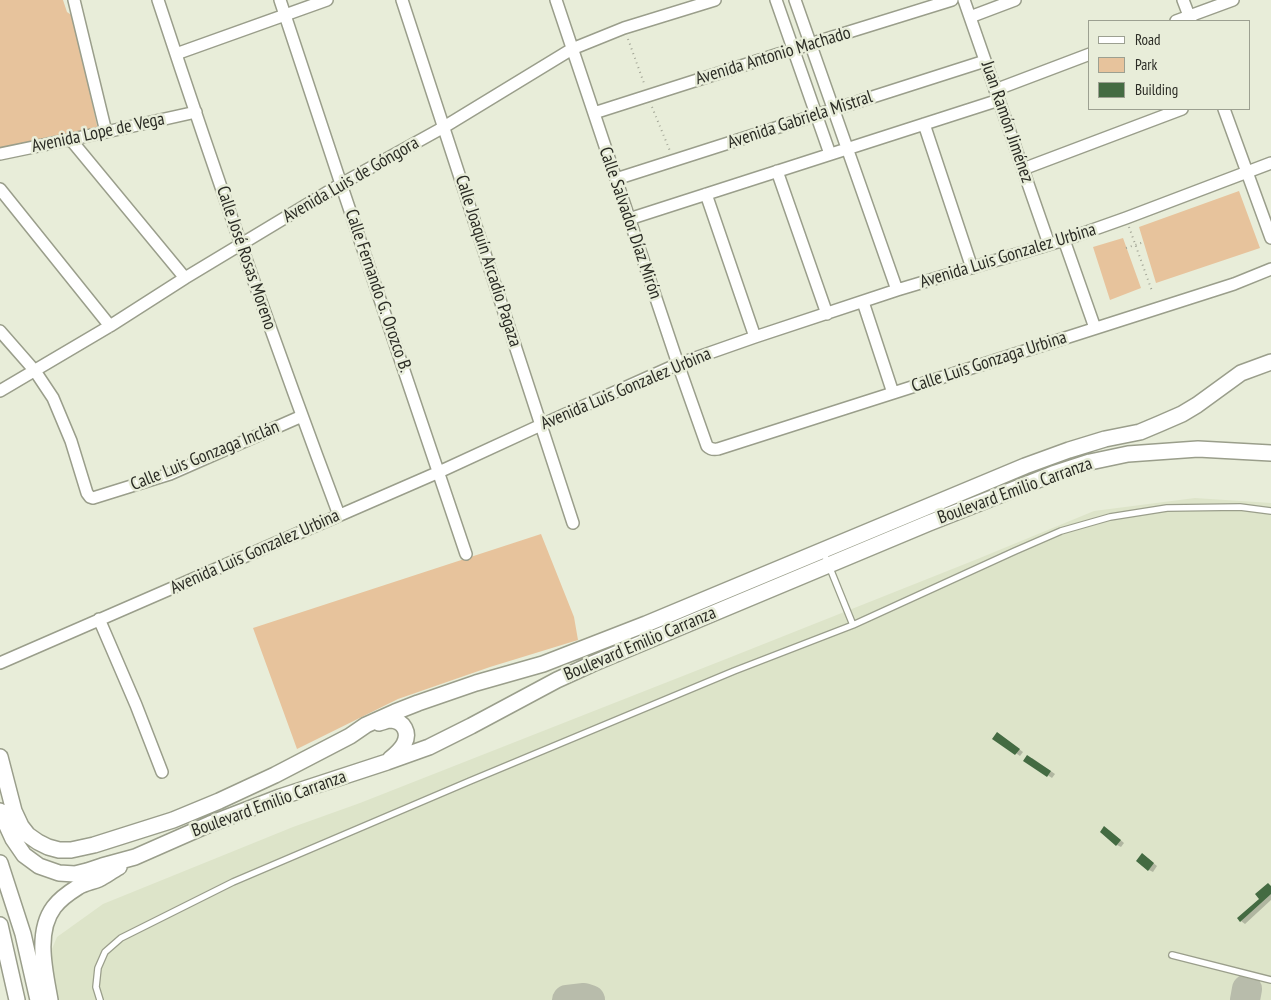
<!DOCTYPE html>
<meta charset="utf-8">
<style>
body{margin:0}
#map{position:relative;width:1271px;height:1000px;overflow:hidden;background:#e8edd9;font-family:"PT Sans Narrow",sans-serif}
canvas{display:block}
.legend{position:absolute;left:1088px;top:20px;width:162px;height:90px;box-sizing:border-box;background:#e8edd9;border:1px solid #9ca091;margin:0;padding:6px 9px;list-style:none;font-size:15px;color:#2b2c25}
.legend li{display:flex;align-items:center;gap:10px;height:25px}
.legend b{width:25px;border:1px solid #9ca091}
</style>
<div id="map">
<canvas width="1271" height="1000"></canvas>
<ul class="legend">
<li><b style="height:6px;background:#fff"></b>Road</li>
<li><b style="height:14px;background:#e7c39c"></b>Park</li>
<li><b style="height:14px;background:#446b42"></b>Building</li>
</ul>
</div>
<script>
const ctx = document.querySelector('canvas').getContext('2d');
ctx.lineJoin = 'round';
function fill(path, color) {
  ctx.fillStyle = color;
  ctx.fill(path, 'evenodd');
}
function trace(path, color, width, dash) {
  ctx.strokeStyle = color;
  ctx.lineWidth = width;
  ctx.lineCap = dash ? 'butt' : 'round';
  ctx.setLineDash(dash || []);
  ctx.stroke(path);
}
function write(font, color, halo, rows, align = 'center') {
  ctx.font = font + ' "PT Sans Narrow",sans-serif';
  ctx.lineWidth = 5;
  ctx.setLineDash([]);
  ctx.textBaseline = 'middle';
  ctx.strokeStyle = halo;
  ctx.fillStyle = color;
  for (const [text, x, y, turn = 0] of rows) {
    ctx.save();
    ctx.translate(x, y);
    ctx.rotate((+turn || 0) * Math.PI / 180);
    ctx.textAlign = isNaN(turn) ? turn : align;
    if (halo) ctx.strokeText(text, 0, 0);
    ctx.fillText(text, 0, 0);
    ctx.restore();
  }
}
fill(new Path2D(`
 M1195,498L1271,503V1000H55L47,961L57,937L103,904L293,827L360,803L726,659L975,560L1094,511Z`), '#dde4c9');
fill(new Path2D(`
 M0,0H63L67,12L73,16L98,130L0,150Z
 M1239,191L1260,248L1156,283L1139,227Z
 M1123,238L1141,288L1110,300L1093,247Z
 M541,534L574,617L578,640L490,667L398,699L297,749L253,628Z`), '#e7c39c');
fill(new Path2D(`
 M1001,736L1023,752L1020,756L994,738Z
 M1032,758L1055,774L1052,778L1025,760Z
 M1109,830L1124,843L1121,847L1117,845Z
 M1146,857L1157,866L1153,872L1149,870Z
 M1271,886V900L1245,924L1241,921Z`), '#0003');
trace(new Path2D(`
 M567,1000L584,998L590,1000
 M1245,1000L1247,989`), '#b8bcab', 30);
fill(new Path2D(`
 M997,732L1020,749L1015,755L992,739Z
 M1027,755L1051,771L1047,777L1023,761Z
 M1104,826L1121,840L1116,846L1100,832Z
 M1142,853L1154,863L1148,871L1136,861Z
 M1268,883L1271,886V894L1240,922L1237,918L1259,899L1255,894Z`), '#446b42');
const lane = new Path2D(`
 M823,551L853,625
 M1172,955L1271,980
 M100,1000L96,987L98,968L105,952L121,938L233,882L470,781L734,671L853,625L1015,551L1061,531L1110,517L1167,508L1240,507L1271,511`);
const street = new Path2D(`
 M74,0L106,132
 M158,0C215,173 275,345 339,515
 M280,0L341,184L466,554
 M402,0L573,523
 M556,0L678,364L707,446C710,449 713,450 718,449L1234,284L1271,269
 M776,0L830,154
 M795,0L897,290
 M964,0L1049,244
 M1183,0L1191,21
 M970,17L1015,0
 M1176,21L1233,0
 M176,54L327,0
 M995,90L1090,54
 M1224,109L1271,238
 M594,113L810,44L952,0
 M924,124L972,268
 M71,140L185,278
 M0,154L106,132L196,112
 M1023,169L1182,109
 M777,171L827,314
 M616,179L985,61
 M0,189L110,326
 M706,194L755,337
 M629,219L999,100
 M1064,240L1095,328
 M863,302L893,393
 M0,331L35,371L53,398L71,441L87,493L90,497L93,498L170,474L302,416
 M0,391L110,326L185,278L341,184L444,127L572,49L624,28L715,0
 M99,619L136,705L162,772
 M0,663L439,472L541,425L678,364L755,337L897,290L1064,240L1126,218L1271,163`);
const secondary = new Path2D(`
 M379,723C383,722 387,720 391,720C404,721 410,733 404,744C401,750 395,755 390,759
 M0,757L14,811L21,826L28,835L38,842L48,847L59,850H71L94,845L173,820L219,801L275,775L350,736L366,725L395,712L418,703L476,683L543,664L646,624L1025,466L1069,450L1105,439L1140,432L1159,424L1182,414L1197,405L1241,373L1271,362
 M0,811L13,839L24,855L39,866L59,873L75,874L87,871L102,866L135,857L210,824L280,797L387,762L429,747L471,726L557,680L592,664L929,523L1053,474L1090,462L1128,454L1198,449L1271,453
 M0,863L23,934L38,1000
 M0,925L17,1000
 M50,1000C45,972 35,932 54,907C60,899 70,892 78,887C84,883 92,882 99,879C106,875 112,871 119,867`);
trace(lane, '#9a9e8b', 8);
trace(street, '#9a9e8b', 14);
trace(secondary, '#9a9e8b', 18);
trace(new Path2D(`
 M628,39L645,86
 M652,107L670,151
 M1129,227L1152,291
 M1126,248L1144,242`), '#a2a596', 2, [1, 4]);
trace(lane, '#fff', 5.5);
trace(street, '#fff', 11);
trace(secondary, '#fff', 15);
write('18px', '#2b2c25', '#e8edd9', [
 ["Avenida Antonio Machado",773,56,-17],
 ["Avenida Gabriela Mistral",800,120,-18],
 ["Juan Ramón Jiménez",1007,122,71],
 ["Avenida Lope de Vega",98,133,-12],
 ["Avenida Luis de Góngora",351,180,-30],
 ["Calle Salvador Díaz Mirón",630,223,71],
 ["Avenida Luis Gonzalez Urbina",1008,256,-17],
 ["Calle José Rosas Moreno",246,258,71],
 ["Calle Joaquín Arcadio Pagaza",488,261,72],
 ["Calle Fernando G. Orozco B.",378,291,71],
 ["Calle Luis Gonzaga Urbina",989,362,-18],
 ["Avenida Luis Gonzalez Urbina",626,389,-23],
 ["Calle Luis Gonzaga Inclán",205,456,-22],
 ["Boulevard Emilio Carranza",1015,491,-20],
 ["Avenida Luis Gonzalez Urbina",255,552,-24],
 ["Boulevard Emilio Carranza",640,644,-23],
 ["Boulevard Emilio Carranza",269,804,-20]
]);
</script>
